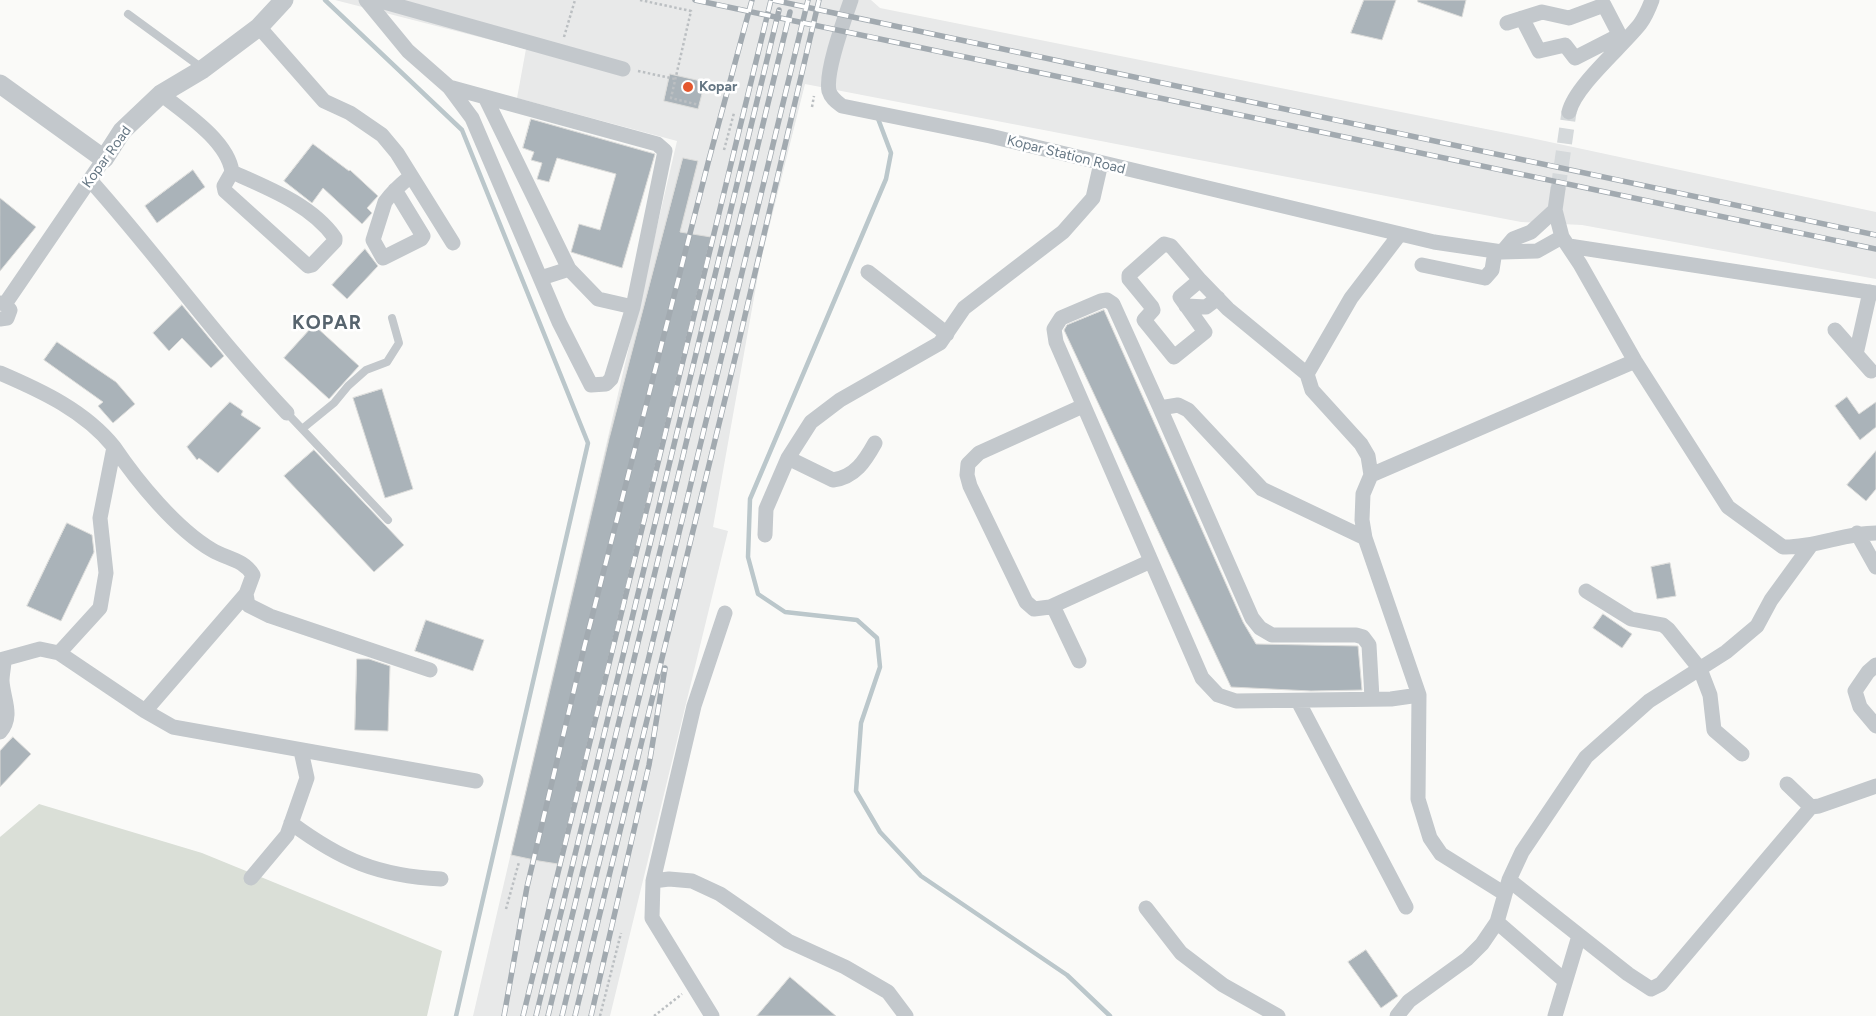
<!DOCTYPE html>
<style>
body{margin:0}
canvas{display:block;background:#fafaf8}
</style>
<canvas width="1876" height="1016"></canvas>
<script>
const ctx = document.querySelector('canvas').getContext('2d');
ctx.lineJoin = 'round';
function fill(path, color) {
  ctx.fillStyle = color;
  ctx.fill(path, 'evenodd');
}
function trace(path, color, width, dash) {
  ctx.strokeStyle = color;
  ctx.lineWidth = width;
  ctx.lineCap = dash ? 'butt' : 'round';
  ctx.setLineDash(dash || []);
  ctx.stroke(path);
}
function write(font, color, halo, rows, align = 'center') {
  ctx.font = font + ' Figtree,sans-serif';
  ctx.lineWidth = 5;
  ctx.setLineDash([]);
  ctx.textBaseline = 'middle';
  ctx.strokeStyle = halo;
  ctx.fillStyle = color;
  for (const [text, x, y, turn = 0] of rows) {
    ctx.save();
    ctx.translate(x, y);
    ctx.rotate((+turn || 0) * Math.PI / 180);
    ctx.textAlign = isNaN(turn) ? turn : align;
    if (halo) ctx.strokeText(text, 0, 0);
    ctx.fillText(text, 0, 0);
    ctx.restore();
  }
}
fill(new Path2D(`
 M335,0H871L880,8L1531,138L1876,212V279L1582,225L1521,222L805,84L760,264L713,527L728,531L610,1016H473L677,141L517,98L526,49Z`), '#e8e9e9');
fill(new Path2D(`
 M39,804L202,853L442,951L427,1016H0V837Z`), '#dadfd7');
trace(new Path2D(`
 M325,0L462,130L588,443L456,1016
 M877,116L891,153L886,179L750,499L748,557L758,594L785,612L857,620L877,638L880,667L861,723L856,791L880,832L921,876L1067,975L1110,1016`), '#bbc7cb', 4.5);
const building = new Path2D(`
 M1364,0H1396L1382,40L1351,33Z
 M1418,0H1466L1462,17L1418,2Z
 M670,74L705,82L698,109L664,101Z
 M531,119L655,154L622,268L571,252L579,224L600,230L616,174L557,158L549,182L537,179L542,163L531,160L534,152L523,148Z
 M313,144L349,171L350,170L378,196L367,208L372,213L362,224L323,188L312,203L284,181Z
 M683,158L698,161L680,232L711,237L558,864L539,861L511,855L609,439Z
 M193,170L205,187L157,223L145,206Z
 M0,198L36,227L0,271Z
 M365,249L378,266L347,299L332,285Z
 M182,305L224,356L211,368L182,338L169,351L153,333Z
 M1104,310L1243,622L1256,644L1358,646L1362,690L1311,691L1231,687L1064,330L1067,325Z
 M314,325L359,366L329,399L284,358Z
 M57,342L116,382L135,404L113,423L98,406L103,402L44,360Z
 M382,389L413,489L385,498L353,398Z
 M1847,397L1859,414L1876,402V427L1860,440L1835,406Z
 M230,402L243,411L241,415L261,428L218,473L199,458L197,460L187,447Z
 M314,450L404,545L374,572L284,476Z
 M1876,451V489L1866,501L1847,485Z
 M67,523L92,535L94,552L61,621L27,606Z
 M1670,563L1676,596L1657,599L1651,567Z
 M1603,614L1632,634L1622,648L1593,628Z
 M426,620L484,640L473,671L415,651Z
 M357,659H369L390,666L388,731L355,730Z
 M13,737L31,754L0,787V751Z
 M1366,950L1398,996L1381,1008L1348,962Z
 M790,977L836,1016H757Z`);
fill(building, '#aab3b9');
trace(building, '#dcdcda', 1);
trace(new Path2D(`
 M1558,189L1569,112`), '#d5d9db', 15, [15, 8]);
trace(new Path2D(`
 M640,0L691,11L671,98L699,105
 M564,37L575,0
 M638,71L675,79
 M812,107L814,96
 M724,150L734,113
 M506,909L519,862
 M600,1016L621,933
 M654,1016L682,994`), '#bbbfc2', 2.5, [2.5, 2.5]);
trace(new Path2D(`
 M128,14L202,68
 M287,413L388,520
 M302,429L334,403L348,386L366,370L387,362L399,343L392,318`), '#c3c8cc', 8);
trace(new Path2D(`
 M366,0L408,51L449,87L472,118L559,322L591,385L606,384L611,379L633,307
 M377,0L623,69
 M851,0C844,20 825,72 829,91C831,98 837,102 842,106L990,136L1434,242L1502,252L1537,251L1562,237
 M1507,23L1542,12L1569,18L1604,5L1618,32V36L1575,58L1565,45L1539,51L1522,18
 M259,27L324,101L350,113L382,135L397,153L453,243
 M449,87L657,144L665,151L633,307L598,299L569,269L541,278
 M161,94C185,113 228,141 232,172C268,188 312,205 335,238V241L312,265L308,266L225,191L224,186L232,172
 M485,97L569,269
 M1569,112C1575,86 1622,47 1640,24C1645,17 1649,8 1652,0
 M90,180C158,256 217,339 287,413
 M1558,189L1555,210L1562,237L1580,264L1635,361L1728,507L1783,547C1815,548 1844,533 1876,533
 M395,190L423,236L421,239L383,258L373,240L385,202C392,192 401,184 411,176
 M1400,234L1351,298L1307,374L1312,390L1361,444L1368,456L1371,475L1363,494L1362,520L1365,538L1419,695L1418,799L1430,838L1441,854L1505,894
 M1164,244L1171,246L1200,280L1180,297L1205,332L1174,357L1144,320L1153,310L1152,307L1129,279V275Z
 M1569,246L1876,293
 M1502,252L1513,239L1531,232L1555,210
 M1422,265L1485,278L1492,270L1495,251
 M868,272L947,334
 M1200,280L1228,309L1307,374
 M0,303L5,304L10,310L7,318L0,319
 M5,304L104,159
 M1186,306L1206,307L1218,298
 M1835,330L1871,371
 M1856,354L1870,292
 M0,373C42,391 85,411 114,447L100,518L106,573L100,608L59,653L145,711L173,727L476,781
 M1083,406L979,453L968,464L967,475L970,486L1026,602L1034,609L1050,607L1151,561
 M1160,408L1252,618L1260,628L1272,635H1356L1363,637L1369,645L1372,698
 M114,447C137,481 176,529 212,550C227,559 243,559 253,575L246,594L248,605L270,616L430,670
 M788,458L833,480C855,477 865,461 875,443
 M1371,475L1635,361
 M1857,533L1876,567
 M765,535L766,509L788,458L811,422L840,400L940,343L964,308L1063,232L1093,198L1101,163
 M1365,538L1262,489L1188,410L1178,405L1160,408L1113,304L1107,300L1101,301L1061,318L1054,329L1056,342L1202,678L1218,695L1236,701L1391,699L1419,695
 M1586,591L1631,619L1663,625L1668,629L1700,669L1710,695L1714,730L1742,754
 M1053,606L1079,661
 M0,660L40,649L59,653
 M1876,665L1868,672L1855,691L1860,707L1876,726
 M1298,701L1406,907
 M145,711L246,594
 M0,732C14,716 3,699 2,681C2,674 4,667 4,660
 M1787,784L1811,807L1819,806L1876,786
 M291,823C341,860 378,876 441,879
 M251,878L287,835L307,778L301,751
 M1509,880L1628,974L1651,989L1661,984L1811,807
 M653,881L694,706L725,613
 M1146,908L1181,953L1223,985L1278,1016
 M1497,922L1565,981
 M712,1016L652,918L653,881L669,879L692,881L720,894L788,941L845,967L888,992L906,1016
 M1397,1016L1409,1001L1467,959L1482,944L1497,922L1509,880L1522,852L1586,757L1649,701L1726,652L1757,626L1771,600L1811,545
 M1555,1016L1579,936`), '#c3c8cc', 15);
trace(new Path2D(`
 M0,84L104,159L122,131L161,94L203,69L259,27L284,0`), '#c3c8cc', 19);
const rail = new Path2D(`
 M695,0L1876,249
 M773,0L1876,235
 M504,1016L527,887L584,648L708,163L752,0
 M523,1016L771,0
 M536,1016L779,10
 M548,1016L790,12
 M562,1016L808,0
 M575,1016L736,354L819,0
 M591,1016L649,765L665,668`);
trace(rail, '#a2aab0', 5.5);
trace(rail, '#fff', 4, [11]);
for (const [x, y, r, color] of [
 [688,87,6,"#e4572e"]
]) {
  const dot = new Path2D();
  dot.arc(x, y, r, 0, 2 * Math.PI);
  ctx.fillStyle = color;
  ctx.fill(dot);
  trace(dot, '#fff', 2);
}
write('bold 14px', '#657683', '#fff', [
 ["Kopar",699,87]
], 'left');
write('14px', '#657683', '#fff', [
 ["Kopar Station Road",1066,155,14],
 ["Kopar Road",107,157,-54]
]);
ctx.letterSpacing = '1px';
write('bold 19px', '#57646e', '#fff', [
 ["KOPAR",327,323]
]);
ctx.letterSpacing = '0px';
</script>
